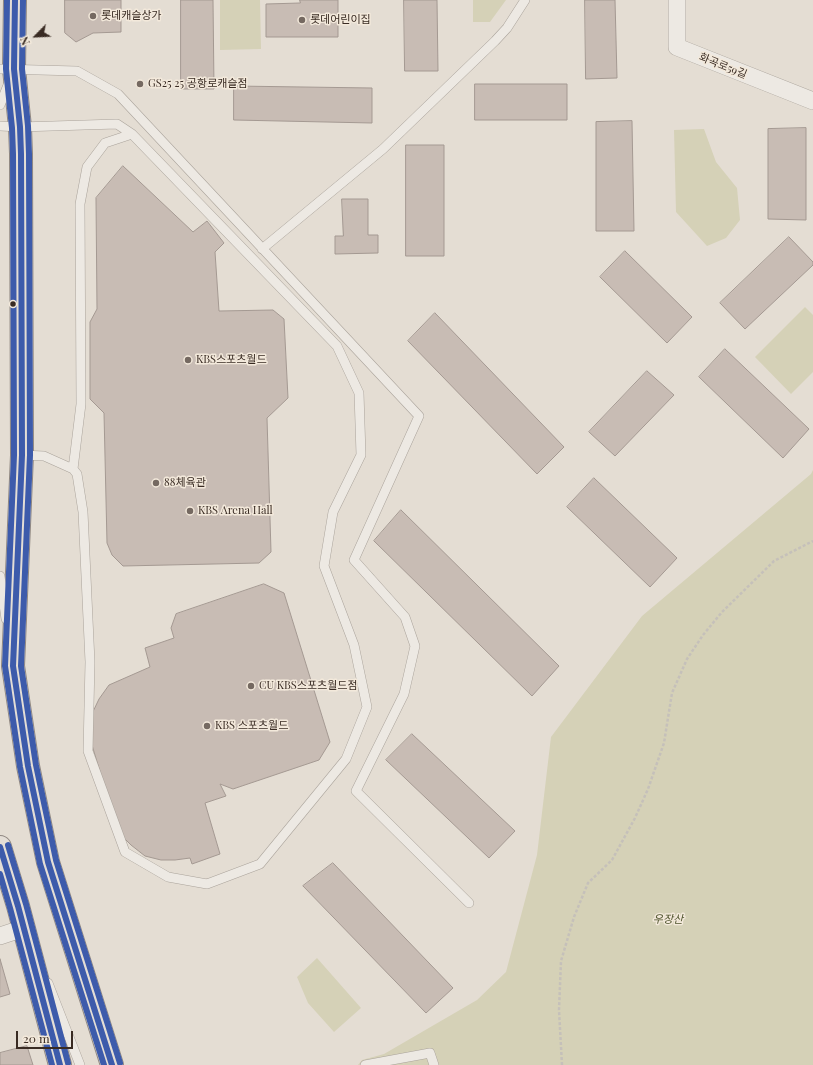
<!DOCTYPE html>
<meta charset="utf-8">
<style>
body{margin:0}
#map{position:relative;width:813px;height:1065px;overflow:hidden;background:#e4ddd3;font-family:"Playfair Display",serif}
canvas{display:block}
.north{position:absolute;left:16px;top:16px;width:40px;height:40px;-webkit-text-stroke:3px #f3e9db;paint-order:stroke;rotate:246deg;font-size:11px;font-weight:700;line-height:16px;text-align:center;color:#392b23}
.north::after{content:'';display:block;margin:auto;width:14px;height:18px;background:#392b23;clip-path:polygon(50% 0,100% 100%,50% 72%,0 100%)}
.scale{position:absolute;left:16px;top:1031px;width:57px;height:18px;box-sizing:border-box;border:2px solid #392b23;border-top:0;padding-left:5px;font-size:12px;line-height:14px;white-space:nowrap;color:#392b23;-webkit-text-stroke:3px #f3e9db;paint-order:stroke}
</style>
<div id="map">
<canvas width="813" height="1065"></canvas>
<div class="north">N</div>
<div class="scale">20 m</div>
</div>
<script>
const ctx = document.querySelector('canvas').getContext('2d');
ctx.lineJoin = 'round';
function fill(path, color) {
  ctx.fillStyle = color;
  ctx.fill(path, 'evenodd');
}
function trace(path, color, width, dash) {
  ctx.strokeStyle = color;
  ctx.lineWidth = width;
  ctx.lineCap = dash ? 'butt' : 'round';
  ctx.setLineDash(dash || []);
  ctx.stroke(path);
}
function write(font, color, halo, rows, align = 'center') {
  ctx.font = font + ' "Playfair Display","Noto Sans KR",serif';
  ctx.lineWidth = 3;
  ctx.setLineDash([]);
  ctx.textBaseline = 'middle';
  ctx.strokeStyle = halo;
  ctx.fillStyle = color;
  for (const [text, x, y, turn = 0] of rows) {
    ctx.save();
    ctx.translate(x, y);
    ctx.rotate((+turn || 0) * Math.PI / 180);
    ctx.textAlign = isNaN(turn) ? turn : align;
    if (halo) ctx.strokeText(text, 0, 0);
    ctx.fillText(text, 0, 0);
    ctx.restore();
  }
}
fill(new Path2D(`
 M220,0H260L261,49L220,50Z
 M473,0H506L490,22H473Z
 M704,129L716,162L737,188L740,220L726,238L707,246L676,212L674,130Z
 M805,307L813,315V372L791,394L755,357Z
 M813,470V1065H358L362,1060L384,1054L477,1000L506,972L537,855L551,737L642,616L811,474Z
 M317,958L361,1008L334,1032L308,1003L297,977Z`), '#d5d1b7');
const building = new Path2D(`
 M65,0H121V32L93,33L76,42L65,33Z
 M181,0H213L214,89H181Z
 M300,0H338V37H266V4L300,3Z
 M404,0H437L438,71H405Z
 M585,0H615L617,78L586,79Z
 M475,84H567V120H475Z
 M234,86L372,88V123L234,120Z
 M632,121L634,231H596V122Z
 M806,128V220L768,219V129Z
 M406,145H444V256H406Z
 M123,166L193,232L207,221L224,243L215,252L219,311L273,310L284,319L288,398L267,418L271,552L259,563L123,566L112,555L107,543L104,413L90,399V322L97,309L96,198Z
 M342,199H368V235H378V253L335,254V236H343Z
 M789,237L813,262V265L745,329L720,303Z
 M625,251L692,317L667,343L600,277Z
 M435,313L564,447L537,474L408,341Z
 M725,349L809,429L783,458L699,377Z
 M647,371L674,395L615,456L589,432Z
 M594,478L677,558L650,587L567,507Z
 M401,510L559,666L532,696L374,541Z
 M264,584L284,593L330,742L319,760L233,789L220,784L226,796L205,803L220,854L192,864L190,858L175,860H161L145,856L131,845L118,832L89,735L90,718L99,699L109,685L150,667L145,648L174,638L171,628L176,614Z
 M412,734L515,831L489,858L386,760Z
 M333,863L453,988L426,1013L303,886Z
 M0,959L10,994L0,997Z
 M27,1046L33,1065H0V1053Z`);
fill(building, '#c8bcb4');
trace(building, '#a49992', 1);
const service = new Path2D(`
 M0,69L77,71L118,94L419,416L354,560L405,617L415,646L404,694L356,791L469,903
 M0,105L10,80
 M0,126L20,127L117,124L132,134L337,346L359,393L361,455L333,512L324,566L354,645L367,707L346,759L260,864L207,884L168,877L125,852L88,751L90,662L83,512L77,474L73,469L44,456L22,455
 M262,249L383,149L495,41L507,28L525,0
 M73,469L81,404L80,204L87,167L105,143L132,134
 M0,576L6,619
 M48,983L80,1065
 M365,1065L430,1053L434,1065`);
const minor = new Path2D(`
 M677,0V47L813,101
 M0,936L24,928`);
const primary = new Path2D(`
 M15,0L14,69L20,127L21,154L22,455L13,666L28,766L48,862L112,1065
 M0,847L18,906L60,1065`);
trace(service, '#aaa39b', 10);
trace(minor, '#aaa39b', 18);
trace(primary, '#908882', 24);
trace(new Path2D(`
 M562,1065L559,1010L561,961L574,917L588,883L612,860L635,818L648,789L664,743L672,693L687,659L703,635L722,612L774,561L813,541`), '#c5c0ba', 2.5, [3, 2]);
trace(service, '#ede9e3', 9);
trace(minor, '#ede9e3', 17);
trace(primary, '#e4ded6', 22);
trace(new Path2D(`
 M15,0L14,69L20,127L21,154L22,455L13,666L28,766L48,862L112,1065
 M0,847L18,906L60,1065`), '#3d5bab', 6);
trace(new Path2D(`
 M7,0L6,69L12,128L13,154L14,455L5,666L20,767L40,864L104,1065
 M0,874L10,908L52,1065`), '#3d5bab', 6);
trace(new Path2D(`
 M23,0L22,69L28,126L29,154L30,455L21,666L36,765L56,860L120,1063
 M8,845L26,904L68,1063`), '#3d5bab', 6);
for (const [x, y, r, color] of [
 [93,16,4,"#756961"],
 [302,20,4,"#756961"],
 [140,84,4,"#756961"],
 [13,304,3.5,"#392b23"],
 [188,360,4,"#756961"],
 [156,483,4,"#756961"],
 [190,511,4,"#756961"],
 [251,686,4,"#756961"],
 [207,726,4,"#756961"]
]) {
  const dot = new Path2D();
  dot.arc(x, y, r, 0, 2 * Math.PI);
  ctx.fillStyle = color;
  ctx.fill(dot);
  trace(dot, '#f3e9db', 1.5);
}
write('11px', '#392b23', '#f3e9db', [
 ["롯데캐슬상가",101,16],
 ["롯데어린이집",310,20],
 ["GS25 25 공항로캐슬점",148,84],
 ["KBS스포츠월드",196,360],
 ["88체육관",164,483],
 ["KBS Arena Hall",198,511],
 ["CU KBS스포츠월드점",259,686],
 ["KBS 스포츠월드",215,726]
], 'left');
write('11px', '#392b23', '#f3e9db', [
 ["화곡로59길",723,66,22]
]);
write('italic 11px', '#4e532c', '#f3e9db', [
 ["우장산",668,920]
]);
</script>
